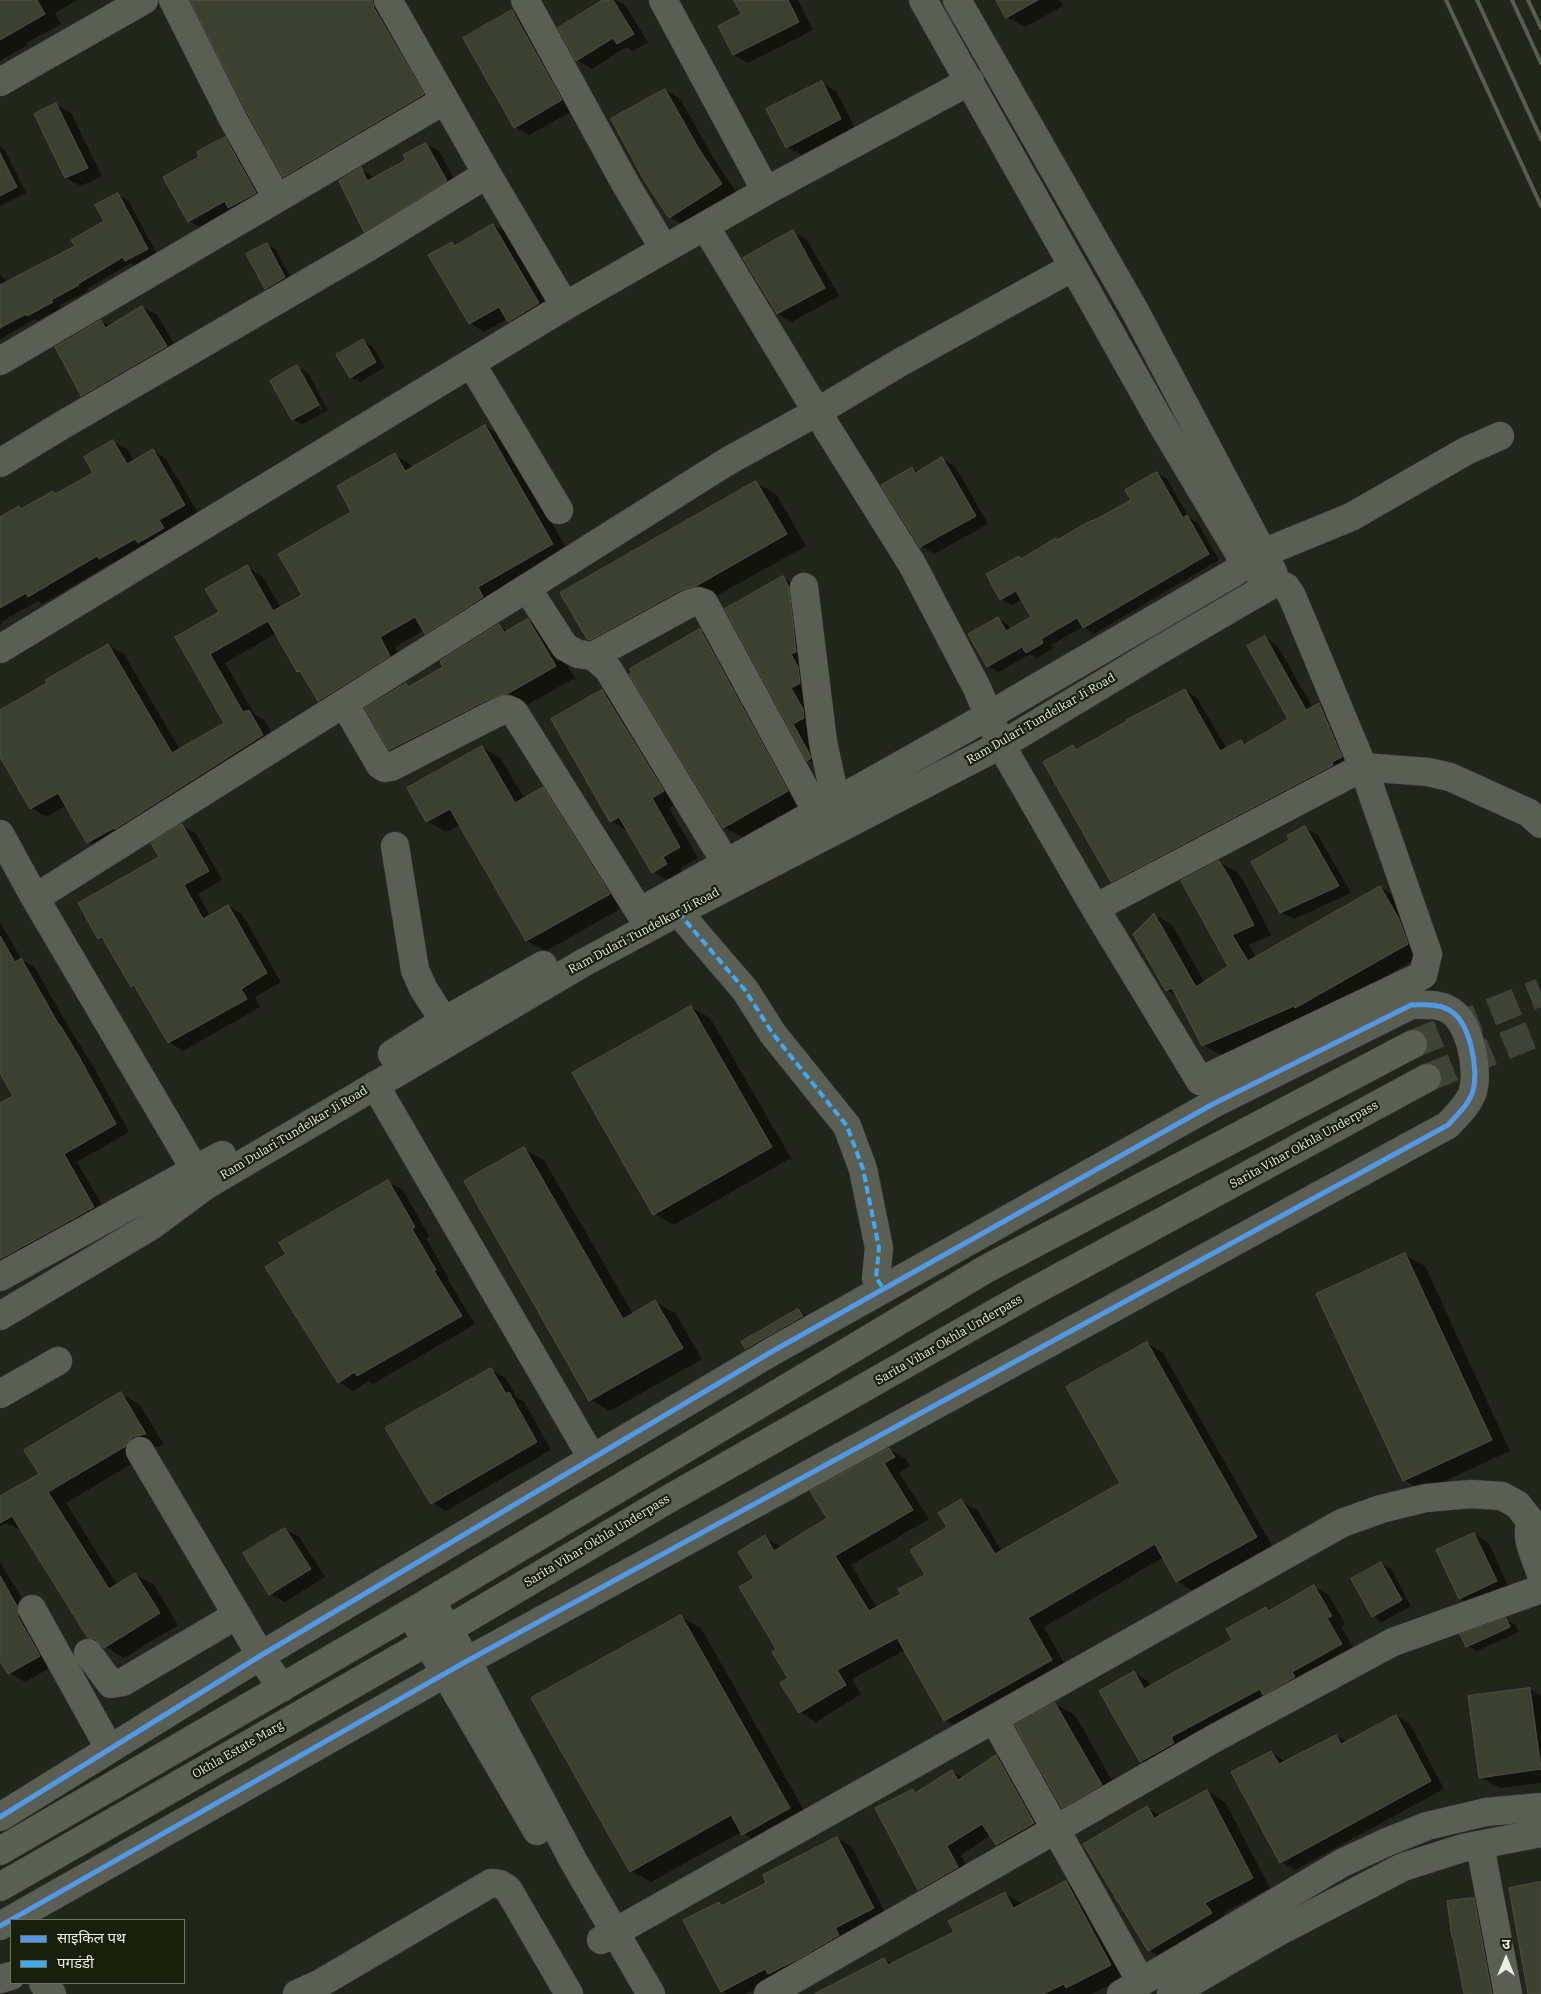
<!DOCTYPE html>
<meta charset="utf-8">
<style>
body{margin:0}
#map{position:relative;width:1541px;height:1994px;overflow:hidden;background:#22251a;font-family:"IBM Plex Serif","Noto Sans Devanagari",serif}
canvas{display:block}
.legend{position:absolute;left:10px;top:1919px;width:175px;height:65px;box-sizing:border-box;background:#1a1f0c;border:1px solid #6e7262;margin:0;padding:6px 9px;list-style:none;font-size:15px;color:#ebefe3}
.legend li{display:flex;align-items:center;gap:10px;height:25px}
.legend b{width:25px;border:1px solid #6e7262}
.north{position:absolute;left:1481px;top:1934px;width:50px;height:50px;-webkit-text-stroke:4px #1a1f0c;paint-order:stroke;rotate:0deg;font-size:14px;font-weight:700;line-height:20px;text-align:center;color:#ebefe3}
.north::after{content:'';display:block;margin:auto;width:18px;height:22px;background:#ebefe3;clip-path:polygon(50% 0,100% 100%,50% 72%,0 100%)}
</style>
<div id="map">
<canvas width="1541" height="1994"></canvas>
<ul class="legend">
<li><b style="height:6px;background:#5399e6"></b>साइकिल पथ</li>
<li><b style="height:6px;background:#3fa9f5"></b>पगडंडी</li>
</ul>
<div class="north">उ</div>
</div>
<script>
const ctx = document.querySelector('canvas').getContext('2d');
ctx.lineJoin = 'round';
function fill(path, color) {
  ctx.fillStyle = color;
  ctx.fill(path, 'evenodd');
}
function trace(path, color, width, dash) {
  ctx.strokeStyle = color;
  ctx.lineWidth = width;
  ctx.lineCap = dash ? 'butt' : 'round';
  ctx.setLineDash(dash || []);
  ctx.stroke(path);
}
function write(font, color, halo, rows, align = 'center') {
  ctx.font = font + ' "IBM Plex Serif",serif';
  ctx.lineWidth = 4.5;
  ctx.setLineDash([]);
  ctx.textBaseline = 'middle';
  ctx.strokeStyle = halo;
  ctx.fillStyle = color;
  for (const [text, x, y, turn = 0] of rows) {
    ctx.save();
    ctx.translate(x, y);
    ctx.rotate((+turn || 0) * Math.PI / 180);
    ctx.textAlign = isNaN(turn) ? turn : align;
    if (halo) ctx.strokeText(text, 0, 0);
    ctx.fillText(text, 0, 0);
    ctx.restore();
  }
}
fill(new Path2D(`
 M0,0H77L55,13L61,24L26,43L28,45L0,61Z
 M191,0H385L438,103L299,184L284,176Z
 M605,0H616L625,5L648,42L633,51L626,47L592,69L577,60Z
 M744,0H798L813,30L748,63L734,55L743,15Z
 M998,0H1060L1063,6L1025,27L1007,17Z
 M512,11L527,20L576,109L529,135L515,127Z
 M822,83L836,91L855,128L801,155L787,147Z
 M665,90L680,99L714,159L736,192L684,225L670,217Z
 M56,105L71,113L102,176L81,186L66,178L36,115Z
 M225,138L238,146L268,200L202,228L189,221L201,157Z
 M426,144L439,151L459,188L378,238L365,231L361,169L375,178L408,161Z
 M0,147L4,149L26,193L0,206Z
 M118,195L128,200L157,254L136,266L131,263L87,289L88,291L60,305L61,308L37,321L35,319L0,339V275L8,282L77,247L105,221Z
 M493,225L508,233L553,312L523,329L508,318L484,332L470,323L452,243L456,246Z
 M793,232L807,240L839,296L792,322L777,314Z
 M267,245L276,250L294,283L275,294L266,288Z
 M142,307L157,315L181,355L97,403L82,395L101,321L110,326Z
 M363,341L372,346L385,367L360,382L351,377Z
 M297,367L307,372L328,410L302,424L292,419ZM300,373H303L323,409L321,411Z
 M485,426L501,436L569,553L441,642L424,630L395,647L405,665L334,710L318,700L303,674L298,671L277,633L225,663L254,714L264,720L279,745L104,851L88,842L67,805L47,817L31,808L0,755V711L48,684L108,645L124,654L180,750L226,724L176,638L221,613L247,567L262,576L281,608L303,595L353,512L395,455L410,464L413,468Z
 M113,442L127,449L134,462L153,451L166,459L198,513L172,528L176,535L113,566L110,564L42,604L38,601L1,622L2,624L0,625V519L19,508L23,510L53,492L57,495L94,473Z
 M942,459L955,466L988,524L934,554L921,546L912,468L918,472Z
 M1157,473L1167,479L1189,518L1198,523L1219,560L1094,634L1083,627L1051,645L1053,649L1037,658L1030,654L998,672L988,666L998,618L1008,625L1011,629L1033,617L1022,599L1012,605L1001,599L1019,557L1023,559L1133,500Z
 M756,483L776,494L806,546L716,596L703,600L605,648L588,638Z
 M783,578L802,589L827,771L808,760L727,609Z
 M528,620L548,631L575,678L527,705L509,710L410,761L390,749L367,709L406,684L411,687L445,667L499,626L508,631Z
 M700,631L720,642L806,802L743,838L724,827Z
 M1265,637L1277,645L1313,708L1319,704L1332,712L1354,764L1124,888L1112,881L1073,746L1079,750L1185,690L1197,698L1227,749L1241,741L1248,745L1289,720Z
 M602,691L620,701L681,801L669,808L698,858L680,868L684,875L671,882L653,872L629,832L611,821Z
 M482,747L500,758L525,799L543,789L561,799L627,905L546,951L527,941L460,824L446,832L427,821Z
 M182,826L196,834L222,880L198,894L210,916L228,906L242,914L281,982L255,997L260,1007L183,1051L169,1042L138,990L131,986L106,942L99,938L160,857Z
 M1305,828L1318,835L1351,893L1294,919L1281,912L1291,841Z
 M1219,862L1237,872L1246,886L1271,935L1249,945L1256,958L1380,887L1398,897L1425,954L1314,1017L1312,1016L1221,1055L1203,1045L1179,998L1167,990L1154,914L1172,925L1205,983L1230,966Z
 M0,922L22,960L35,968L72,1033L92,1064L129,1132L77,1162L108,1215L0,1279V1104L15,1096L0,1071Z
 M691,1007L710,1018L791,1158L674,1225L654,1214Z
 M524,1149L544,1160L633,1314L655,1302L675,1313L702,1359L610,1411L590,1400Z
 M388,1182L403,1190L429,1236L426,1238L449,1279L448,1280L475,1324L373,1384L369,1381L353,1391L339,1382Z
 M1405,1255L1425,1266L1510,1451L1423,1491L1404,1480Z
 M798,1311L808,1316L756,1354L746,1348L743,1343Z
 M1147,1343L1163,1353L1272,1546L1193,1591L1177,1581L1164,1557L1044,1627L1068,1670L961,1729L945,1720L905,1650L852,1679L861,1694L816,1722L800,1712L782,1683L790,1678L778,1650L755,1578L765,1537L782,1548L829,1519L889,1449L906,1459L910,1466L899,1473L929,1519L851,1565L877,1608L903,1595L927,1576L961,1501L977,1510L1002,1551L1122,1483Z
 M491,1370L506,1378L517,1398L524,1402L551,1450L446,1511L432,1503Z
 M121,1394L140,1405L164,1445L152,1448L145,1456L66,1503L117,1585L135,1574L154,1585L178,1625L124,1658L89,1637L23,1531L6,1523L0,1526V1497L40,1475Z
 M285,1529L299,1537L325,1577L285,1602L270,1594Z
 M1474,1534L1489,1543L1510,1590L1474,1606L1460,1598Z
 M0,1562L33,1616L55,1665L25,1682L9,1673L0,1658Z
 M1381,1564L1391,1569L1411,1606L1382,1622L1373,1616Z
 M1314,1587L1329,1595L1345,1624L1341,1627L1356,1652L1155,1770L1141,1761L1134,1673L1148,1681L1151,1686L1233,1640L1265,1608L1271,1611Z
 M681,1617L701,1628L809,1819L762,1845L741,1832L651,1882L631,1871Z
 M1506,1620L1515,1625L1519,1632L1477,1651L1467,1646Z
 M1530,1689L1541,1696V1783L1500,1788L1480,1777Z
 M1055,1704L1075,1715L1121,1796L1082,1818L1062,1807Z
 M1396,1716L1410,1724L1444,1789L1295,1870L1281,1862L1271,1752L1286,1762L1336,1736L1347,1742Z
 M996,1756L1011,1765L1048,1832L1011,1853L997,1845L991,1835L961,1855L972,1876L933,1898L919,1889L913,1790L918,1793L952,1771L963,1778Z
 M1207,1791L1225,1802L1270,1888L1223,1913L1229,1924L1167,1961L1149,1950L1085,1845L1147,1808L1161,1816Z
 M837,1838L851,1846L887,1916L746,1994H726L722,1991L719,1903L723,1906L768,1883Z
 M1066,1882L1084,1892L1128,1975L1092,1994H820L884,1959L893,1964L955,1932L1005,1894L1023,1904Z
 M1474,1899L1487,1906L1503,1994H1465Z`), '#0007');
const building = new Path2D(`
 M0,0H37L45,14L0,40Z
 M190,0H372L374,8L424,94L283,177L248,114Z
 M603,0H613L634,34L617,44L613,38L576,61L558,28Z
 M734,0H788L799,22L733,55L718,26L741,14Z
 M996,0H1038L1006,18Z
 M512,10L562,100L514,128L463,38Z
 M822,81L841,119L786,148L766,109Z
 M665,89L699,149L722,184L669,218L644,180L611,119Z
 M56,103L88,168L65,178L34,114Z
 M225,137L256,193L228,208L225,201L188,222L163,177L199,157L197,152Z
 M426,143L447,181L364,232L339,181L361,167L367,181L406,160L403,155Z
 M0,153L17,187L0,196Z
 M118,193L148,249L125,261L123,257L78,284L79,285L51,300L53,302L27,316L26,314L0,328V285L75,246L71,240L104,221L95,205Z
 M493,224L539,303L508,322L499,307L469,324L428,255L452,242L454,246Z
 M793,230L825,288L777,314L743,258Z
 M267,243L285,277L265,289L246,254Z
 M142,306L167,346L81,396L55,347L101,320L105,328Z
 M363,339L376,362L350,378L336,355Z
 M297,365L319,405L292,420L270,381Z
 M485,425L553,544L478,587L483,597L425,634L415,617L380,637L390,656L318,701L300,671L297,672L268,621L210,654L243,712L249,710L263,735L115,829L114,828L87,843L58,793L30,809L0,757V710L47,683L45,680L108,644L172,753L224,723L175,637L219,612L205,589L247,565L273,611L302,595L278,554L351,512L337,486L395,453L405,471Z
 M113,440L127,464L153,449L185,505L159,520L164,528L138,543L135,539L99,559L97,556L28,597L26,593L0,608V517L19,506L21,509L53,491L55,494L93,473L84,457Z
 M942,457L976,516L920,547L881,485L912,467L915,473Z
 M1157,472L1183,518L1187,515L1209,554L1083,628L1077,618L1041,639L1043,643L1026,653L1022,647L987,667L968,634L998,617L1006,631L1031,617L1016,591L1000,600L986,574L1019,556L1021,559L1056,538L1057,540L1092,520L1093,521L1131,500L1125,490Z
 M756,481L787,534L696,586L683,589L590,640L587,639L560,593Z
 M783,576L789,587L796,652L791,654L798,667L800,683L791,688L803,709L804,718L793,724L809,753L811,758L807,761L725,609Z
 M528,619L556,666L507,694L489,699L389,750L365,708L406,683L408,687L443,667L440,661L499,624L504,632Z
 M700,629L788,791L723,828L629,674L632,673L630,669Z
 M1265,636L1306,710L1319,703L1342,757L1332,762L1333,765L1111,882L1043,762L1073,745L1076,750L1127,721L1126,720L1185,689L1220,751L1241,740L1244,745L1288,719L1247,646Z
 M602,690L664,791L652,798L680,847L663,857L667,864L652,873L619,817L610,822L551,719Z
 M482,746L515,803L543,787L610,894L526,941L450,809L426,822L407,788Z
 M182,824L209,871L184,885L203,919L228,905L267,973L241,989L247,999L168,1043L134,985L131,987L102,937L98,939L78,903L159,857L151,843Z
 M1305,826L1339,886L1280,913L1251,862L1289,840L1287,836Z
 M1219,861L1228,875L1254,925L1232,935L1248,961L1380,886L1399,919L1408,944L1295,1008L1294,1006L1202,1046L1172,988L1166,991L1133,934L1154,913L1196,987L1228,966L1181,881Z
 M0,936L15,962L21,958L59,1025H60L78,1055L116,1124L64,1154L94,1207L0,1259V1103L13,1096L0,1073Z
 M691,1006L772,1147L653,1215L572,1073Z
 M524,1147L623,1319L655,1300L683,1348L589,1401L464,1181Z
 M388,1180L415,1227L412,1229L436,1270L434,1271L462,1316L357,1376L355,1372L338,1383L265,1267L286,1254L279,1243Z
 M1405,1253L1492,1440L1403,1481L1316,1294Z
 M798,1309L803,1316L745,1349L741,1342Z
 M1147,1342L1257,1537L1176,1582L1155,1544L1028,1618L1052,1660L944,1721L897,1638L837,1670L846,1685L799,1713L780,1683L788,1678L772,1652L776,1649L739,1587L754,1578L738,1552L765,1535L774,1551L827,1518L810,1491L889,1448L895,1457L884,1463L913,1510L835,1556L869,1611L901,1594L898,1589L925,1575L910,1550L947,1527L938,1513L961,1499L995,1554L1120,1483L1066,1387Z
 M491,1368L506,1394L509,1392L537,1442L431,1504L385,1428Z
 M121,1392L146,1434L132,1437L126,1446L48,1492L109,1589L135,1573L160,1613L104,1648L95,1639L88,1638L12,1516L0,1523V1496L39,1474L24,1450Z
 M285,1528L311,1569L269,1595L243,1553Z
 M1474,1533L1497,1581L1459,1599L1436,1550Z
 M1381,1562L1402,1600L1372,1617L1351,1579Z
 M0,1576L17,1606L18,1617L40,1656L8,1674L0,1661Z
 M1314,1585L1332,1616L1327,1618L1342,1644L1292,1672L1295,1677L1263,1695L1260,1689L1171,1737L1174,1743L1140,1762L1099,1691L1134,1671L1144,1689L1232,1640L1226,1629L1266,1607L1268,1611Z
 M681,1615L790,1808L742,1835L731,1815L630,1872L531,1698Z
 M1506,1618L1510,1627L1466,1647L1460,1634Z
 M1530,1688L1541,1769L1479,1778L1468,1696Z
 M1055,1703L1102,1785L1062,1808L1015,1725Z
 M1396,1715L1431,1781L1280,1863L1231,1772L1271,1751L1279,1764L1336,1735L1341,1744Z
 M996,1755L1034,1823L996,1845L982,1824L947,1846L958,1867L918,1890L875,1808L913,1789L915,1793L952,1770L958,1780Z
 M1207,1790L1253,1878L1205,1903L1212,1913L1148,1951L1083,1844L1147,1806L1154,1818Z
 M837,1837L874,1908L835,1928L839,1935L800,1958L768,1974L765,1969L721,1992L683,1920L719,1902L721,1906L766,1883L763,1875Z
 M1066,1881L1111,1965L1066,1988L1064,1984L1043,1994H814L884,1958L888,1965L954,1932L948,1921L1005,1892L1013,1908Z
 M1541,1882V1994H1528L1509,1888Z
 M1474,1898L1492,1994H1464L1453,1937H1452L1447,1901Z`);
fill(building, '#3c402e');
trace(building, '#4e5047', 1);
trace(new Path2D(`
 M1413,1044L1541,992
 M1427,1078L1541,1031`), '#404338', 28, [28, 14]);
const minor = new Path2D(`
 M173,0L234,121L277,198
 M388,0L487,174L565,306
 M525,0L625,183L664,249
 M663,0L766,191
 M0,82L144,0
 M1073,267L899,363L817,412L912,564L977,688L1001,745L1095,908L1200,1081L1423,975L1428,954L1363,767L1292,596L1286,587L1258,573
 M0,361L445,100
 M471,363L559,510
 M0,463L59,427L367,248L487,174
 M1263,553L1351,517L1466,451L1500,436
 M804,587L823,742L836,802
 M527,588L565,647L578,654L593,656L608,669L726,863
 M0,649L565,306L766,191L970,81
 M593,656L690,603L698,601L704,603L817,812
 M344,703L380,765L385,768L391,767L496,713L507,709L514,712L649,927
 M0,834L35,898L204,1185
 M395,846L415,970L423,988L444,1021
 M35,898L728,461L817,412L705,226
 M650,906L988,716L1235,572C1241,565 1242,562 1239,553L1160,421L923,0
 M1095,908L1363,767L1428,772L1450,777L1529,813L1541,824
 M678,912L745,990L773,1034L847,1126L863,1169L879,1248L876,1278L884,1289
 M392,1054L444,1021L543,965
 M375,1085L592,1458
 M0,1277L222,1155
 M0,1316L151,1226L205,1186L583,963L678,912L1010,740L1161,649L1271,585L1274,579L1273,572L1136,313L957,0
 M0,1394L58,1361
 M140,1451L254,1644L260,1656L282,1688
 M1531,1522C1524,1537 1536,1559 1541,1574
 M431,1601L467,1661L574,1862L651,1994
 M32,1609L109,1748
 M410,1613L537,1831
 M88,1653L111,1684L123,1682L237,1615
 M994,1719L1141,1982
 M0,1817L260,1656L773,1351L1213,1104L1411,1005C1424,1005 1437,1003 1449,1010C1470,1021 1479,1069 1473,1091C1469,1104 1457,1115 1448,1125L467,1661L0,1926
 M1480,1845L1508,1994
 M601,1940L1342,1523L1381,1509L1426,1498L1471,1494L1502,1496L1518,1505L1531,1522L1541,1527
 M0,1979L11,1976
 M43,1983L52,1994
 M297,1994L319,1984L491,1883L500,1884L508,1889L569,1994
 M768,1994L1215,1738L1393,1642L1541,1589
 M1121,1994L1342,1863L1387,1842L1427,1826L1486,1812L1541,1807
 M1171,1994L1278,1932L1403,1867L1463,1848L1541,1833`);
const major = new Path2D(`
 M0,1851L410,1613L986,1269L1413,1044
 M0,1887L427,1642L665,1501L1032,1292L1427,1078`);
trace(minor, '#3d4037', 29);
trace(major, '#3d4037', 29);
trace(minor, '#5b5f53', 28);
trace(major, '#5b6050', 28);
trace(new Path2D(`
 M1446,0L1541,206
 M1477,0L1541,139
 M1512,0L1541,63
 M1528,0L1541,28`), '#595c51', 4);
trace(new Path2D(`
 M678,912L745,990L773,1034L847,1126L863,1169L879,1248L876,1278L884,1289`), '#3fa9f5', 4, [8, 4]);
trace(new Path2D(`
 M0,1817L260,1656L773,1351L1213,1104L1411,1005C1424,1005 1437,1003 1449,1010C1470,1021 1479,1069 1473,1091C1469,1104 1457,1115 1448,1125L467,1661L0,1926`), '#5399e6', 5);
write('12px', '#ebefe3', '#1a1f0c', [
 ["Ram Dulari Tundelkar Ji Road",1041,719,-30],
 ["Ram Dulari Tundelkar Ji Road",644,931,-28],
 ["Ram Dulari Tundelkar Ji Road",294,1133,-31],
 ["Sarita Vihar Okhla Underpass",1304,1145,-29],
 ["Sarita Vihar Okhla Underpass",949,1340,-30],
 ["Sarita Vihar Okhla Underpass",597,1541,-31],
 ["Okhla Estate Marg",238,1750,-30]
]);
</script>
